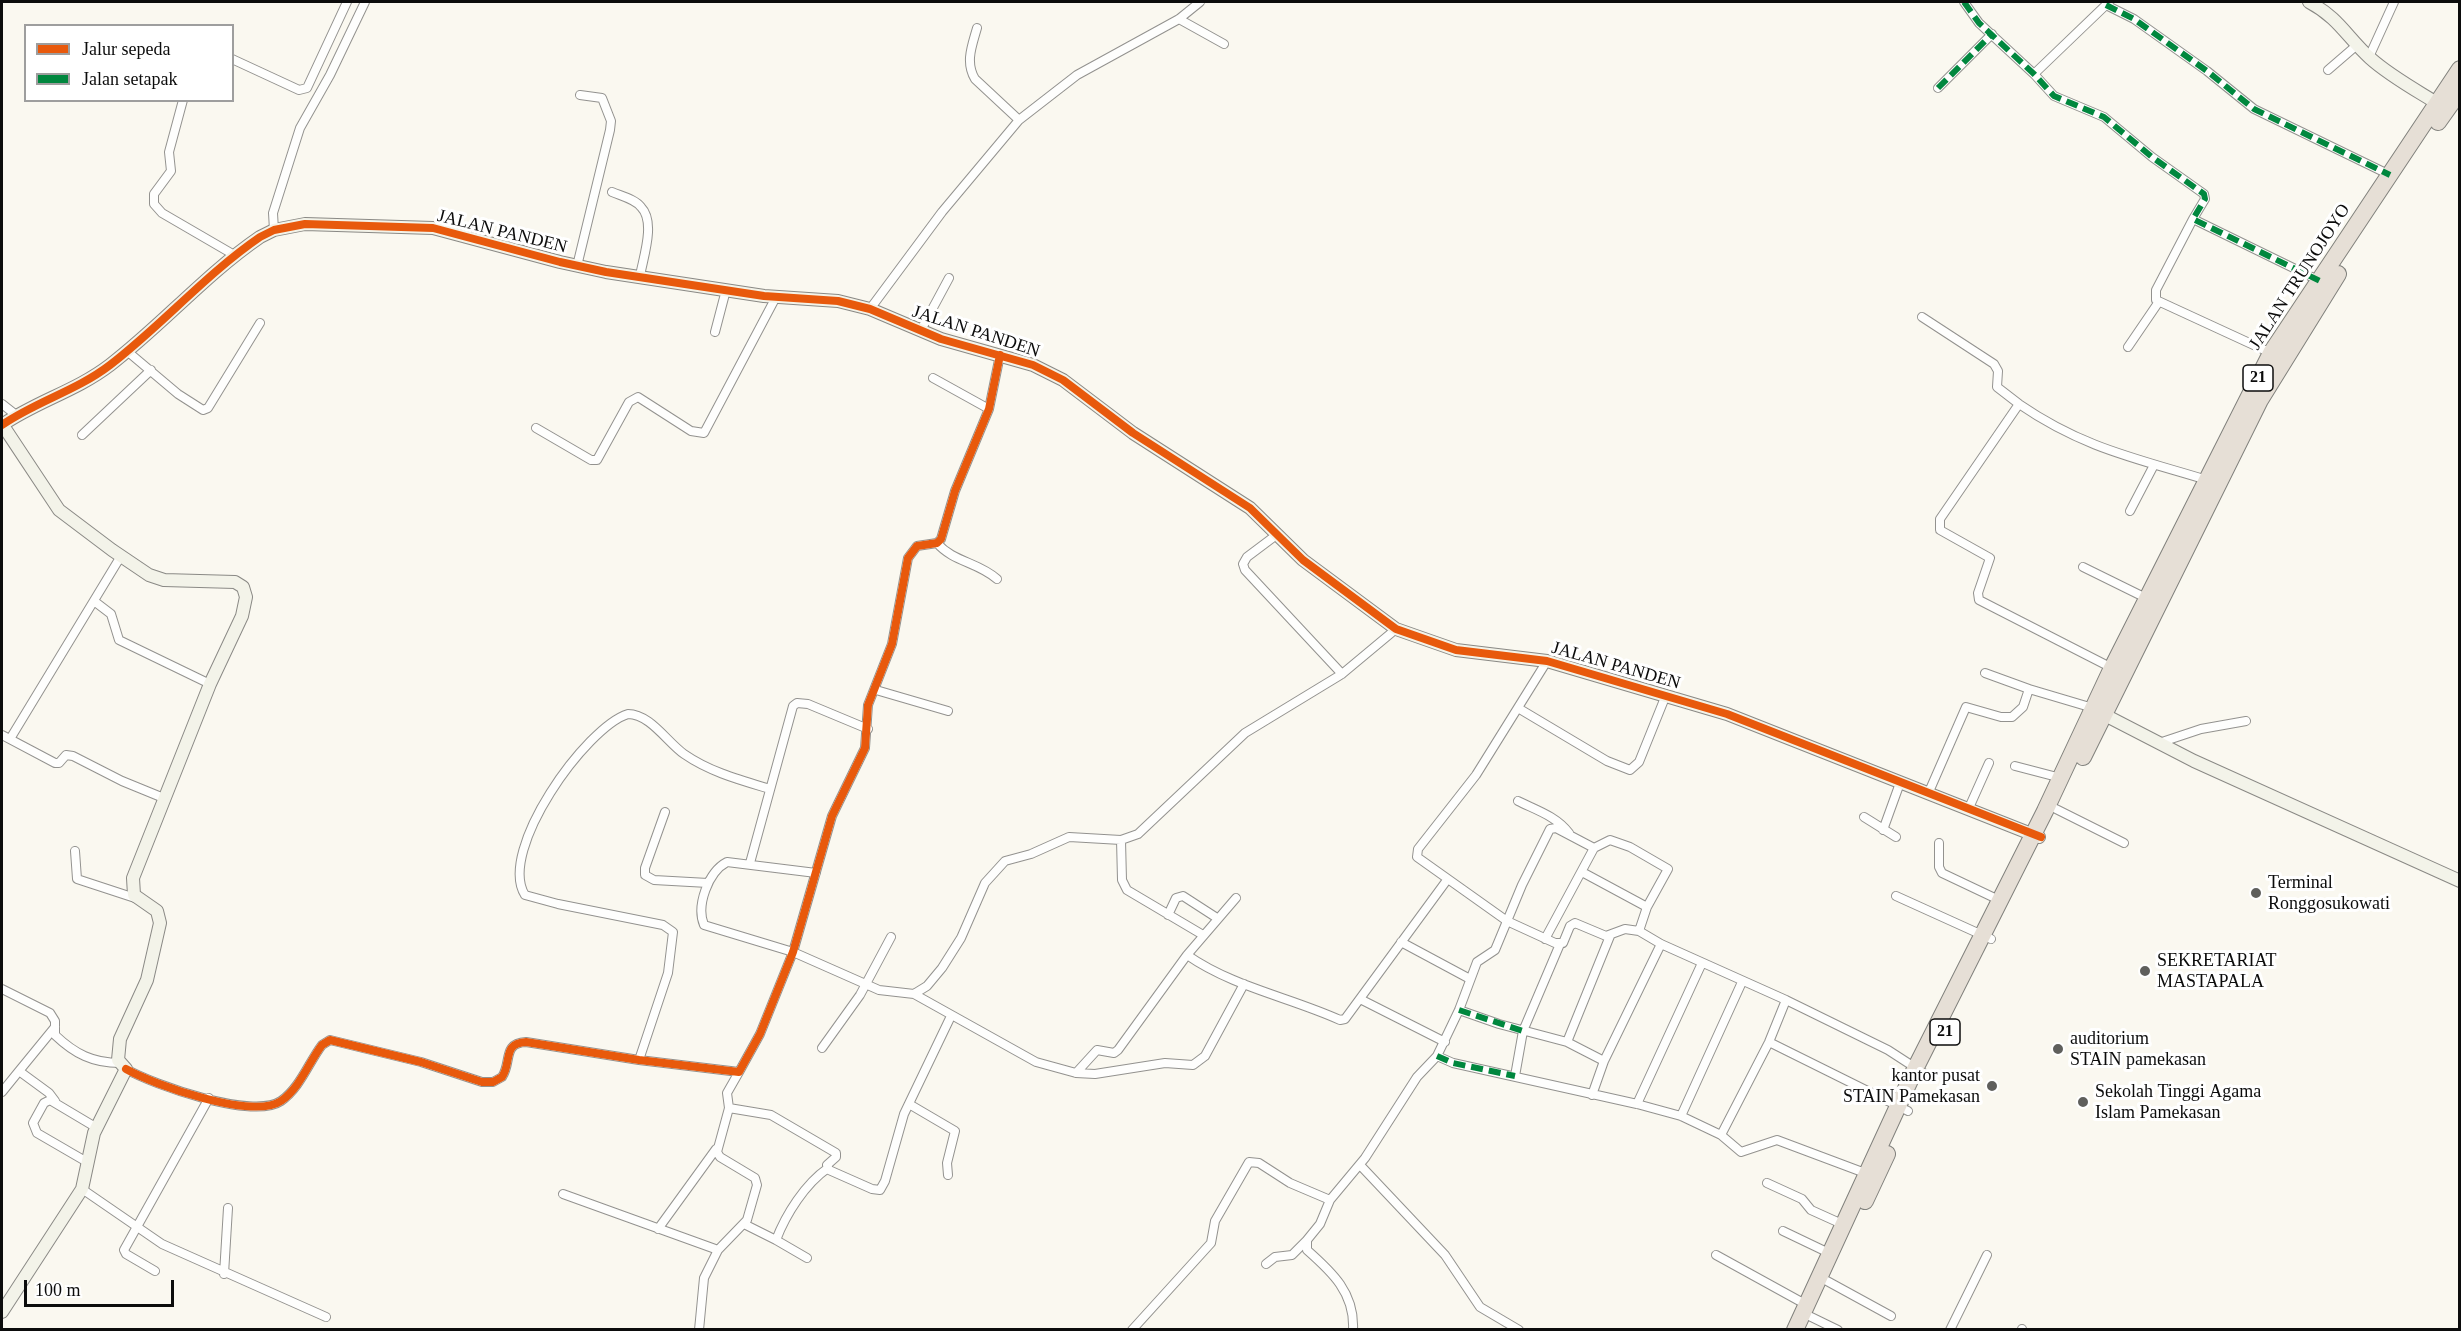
<!DOCTYPE html>
<style>
body{margin:0}
#map{position:relative;width:2461px;height:1331px;overflow:hidden;background:#faf8f0;font-family:"Times New Roman",serif}
canvas{display:block}
.frame{position:absolute;inset:0;border:3px solid #0c0c0c;pointer-events:none}
.legend{position:absolute;left:24px;top:24px;width:210px;height:78px;box-sizing:border-box;background:#fff;border:2px solid #9e9e9e;margin:0;padding:8px 10px;list-style:none;font-size:18px;color:#0c0c0c}
.legend li{display:flex;align-items:center;gap:12px;height:30px}
.legend b{width:30px;border:2px solid #9e9e9e}
.scale{position:absolute;left:24px;top:1280px;width:150px;height:27px;box-sizing:border-box;border:3px solid #0c0c0c;border-top:0;padding-left:8px;font-size:18px;line-height:21px;white-space:nowrap;color:#0c0c0c;-webkit-text-stroke:4px #fff;paint-order:stroke}
</style>
<div id="map">
<canvas width="2461" height="1331"></canvas>
<div class="frame"></div>
<ul class="legend">
<li><b style="height:8px;background:#e8590c"></b>Jalur sepeda</li>
<li><b style="height:8px;background:#00873e"></b>Jalan setapak</li>
</ul>
<div class="scale">100 m</div>
</div>
<script>
const ctx = document.querySelector('canvas').getContext('2d');
ctx.lineJoin = 'round';
function trace(path, color, width, dash) {
  ctx.strokeStyle = color;
  ctx.lineWidth = width;
  ctx.lineCap = dash ? 'butt' : 'round';
  ctx.setLineDash(dash || []);
  ctx.stroke(path);
}
function write(font, color, halo, rows, align = 'center') {
  ctx.font = font + ' "Times New Roman",serif';
  ctx.lineWidth = 6;
  ctx.setLineDash([]);
  ctx.textBaseline = 'middle';
  ctx.strokeStyle = halo;
  ctx.fillStyle = color;
  for (const [text, x, y, turn = 0] of rows) {
    ctx.save();
    ctx.translate(x, y);
    ctx.rotate((+turn || 0) * Math.PI / 180);
    ctx.textAlign = isNaN(turn) ? turn : align;
    if (halo) ctx.strokeText(text, 0, 0);
    ctx.fillText(text, 0, 0);
    ctx.restore();
  }
}
const street = new Path2D(`
 M1964,2L1979,23L2034,74L2054,96L2104,117L2152,157L2204,194L2205,199L2193,219L2320,281
 M2106,5L2134,19L2207,71L2254,109L2390,175
 M1179,19L1224,44
 M977,28C972,46 965,62 975,79L1019,120
 M2369,57L2394,2
 M232,59L299,90L307,88L347,2
 M2328,70L2357,45
 M2034,74L2109,2
 M1938,88L1992,34
 M183,100L169,152L171,171L154,194V204L162,213L236,256
 M612,192C621,196 635,199 641,207C656,222 643,258 640,276
 M2193,219L2156,290V300L2271,353
 M274,230L273,213L300,128L330,75L365,2
 M577,266L610,130L611,121L602,98L580,95
 M870,309L942,212L1019,120L1077,75L1179,19L1200,2
 M1922,317L1994,364L1998,371L1997,387L2019,404
 M921,330L949,278
 M715,332L726,290
 M2128,347L2158,303
 M127,351L178,394L203,410L208,408L260,323
 M933,378L989,409
 M2,404L16,415
 M536,428L591,460H597L629,402L638,397L691,431L704,433L776,297
 M82,435L151,370
 M2130,511L2154,465
 M1275,536L1247,557L1243,564L1245,570L1342,674
 M937,543C953,562 978,562 997,579
 M2083,567L2148,599
 M94,601L111,614L119,640L210,684
 M1547,661L1476,775L1418,849L1417,857L1507,921L1555,943H1563L1570,926L1575,923L1606,936L1625,929L1639,931L1661,944L1786,1000L1888,1050L1925,1074
 M2112,668L1979,600L1978,593L1990,558L1940,530V519L2019,404C2083,448 2135,458 2207,480
 M1985,673L2029,689
 M876,690L948,711
 M1518,708L1607,761L1630,770L1639,762L1666,695
 M2,735L55,763H59L66,755L73,756L122,781L166,799
 M10,739L121,556
 M2159,743L2201,729L2246,721
 M2015,766L2061,778
 M1928,794L1966,707L2001,717H2012L2023,707L2029,689L2093,708
 M1518,801C1536,810 1556,816 1569,833
 M2056,809L2124,843
 M1968,810L1989,763
 M665,812L645,868V875L654,880L708,883
 M1864,817L1896,837
 M1883,830L1900,783
 M1121,840L1122,880L1127,890L1203,935
 M1939,843V867L1942,873L1999,900
 M75,851L77,879L138,899
 M750,863L793,706L797,703L808,704L868,729
 M1582,872L1647,907
 M816,873L727,862C708,872 696,906 704,925L793,952L879,990L914,994L927,986L942,968L961,938L985,883L1005,861L1031,854L1069,837L1121,840L1138,834L1245,733L1342,674L1396,629
 M1896,896L1991,939
 M1168,915L1176,898L1183,896L1217,918
 M1545,939L1594,848L1610,840L1630,847L1668,869L1647,907L1639,931
 M1401,942L1470,979
 M1187,955C1233,987 1289,997 1340,1020L1345,1019L1447,880
 M2,989L50,1013L55,1021V1035C75,1054 93,1063 120,1063
 M914,994L1036,1062L1076,1073L1097,1050L1114,1053L1118,1050L1187,955L1236,898
 M1360,999L1445,1042
 M1459,1010L1499,1024L1567,1042L1604,1061
 M1567,1042L1610,936
 M1769,1042L1908,1111
 M822,1048L860,995L891,937
 M1437,1056L1453,1063L1637,1104L1681,1116L1721,1135L1741,1152L1777,1140L1865,1173
 M639,1060L668,973L673,932L663,925L558,904L525,895C497,851 586,727 628,714C650,714 667,742 684,754C710,772 740,780 770,789
 M126,1069C154,1085 253,1120 281,1101C300,1088 309,1062 322,1045L330,1040L421,1062L482,1082H493L502,1077C512,1063 502,1043 526,1042L639,1060L739,1072L760,1034L793,952L832,816L865,748L868,705L892,644L908,558L917,546L937,543L941,539L955,491L989,409L1000,355
 M19,1071L55,1027
 M739,1072L727,1093L729,1108L771,1115L836,1153V1157L827,1165L829,1170L872,1189L880,1190L885,1181L904,1114L951,1016
 M1076,1073L1095,1074L1165,1063L1193,1065L1205,1056L1244,984
 M1515,1076L1523,1031L1560,944
 M2,1092L19,1071L49,1093L55,1101
 M1592,1095L1604,1061L1661,944
 M909,1104L955,1131L947,1163L948,1175
 M1637,1104L1702,963
 M1681,1116L1742,982
 M1721,1135L1769,1042L1786,1000
 M87,1162L37,1133L33,1123L44,1103L50,1100L97,1128
 M1360,1165L1445,1255L1480,1307L1519,1330
 M1767,1183L1802,1199L1811,1210L1842,1224
 M82,1189L162,1244L326,1317
 M563,1194L718,1250
 M744,1224L776,1240
 M658,1229L716,1149
 M1783,1231L1829,1253
 M1716,1255L1805,1304
 M807,1258L776,1240C786,1214 805,1184 828,1168
 M1266,1264L1275,1257L1292,1255L1307,1240
 M155,1271L126,1254L124,1250L209,1098
 M224,1274L228,1208
 M1827,1281L1891,1316
 M1803,1313L1838,1330
 M699,1330L704,1278L718,1250L747,1220L757,1185L755,1178L720,1157L717,1152L729,1108
 M1132,1330L1211,1243L1215,1221L1249,1162L1259,1163L1290,1183L1330,1200
 M1353,1330C1355,1293 1332,1272 1307,1250V1240L1320,1224L1330,1200L1365,1158L1417,1077L1437,1056L1459,1010L1477,962L1495,950L1522,885L1550,829L1556,828L1594,848
 M1950,1330L1987,1255
 M2022,1330V1329`);
const secondary = new Path2D(`
 M2309,2C2339,18 2346,36 2370,58C2391,77 2418,91 2443,107
 M2,425C37,401 76,391 110,365C162,325 206,274 260,237L274,230L305,224L433,228L560,262L606,272L764,296L838,301L870,309L941,339L1033,365L1063,380L1133,433L1250,508L1303,560L1396,629L1456,650L1547,661L1727,714L2039,837
 M2099,712L2194,761L2460,881
 M2,1312L82,1189L94,1133L126,1069L118,1060L120,1039L147,980L160,923L157,911L134,895L133,878L210,684L242,616L246,597L243,587L235,582L164,580L149,575L112,550L59,510L2,424`);
const highway = new Path2D(`
 M2438,122L2460,91
 M2083,757L2260,400L2338,274
 M1865,1201L1887,1154
 M1795,1330L1916,1067L2045,811L2112,668L2271,353L2460,69`);
trace(street, '#93928f', 10);
trace(secondary, '#8a8985', 14);
trace(highway, '#80807c', 18);
trace(street, '#fefefd', 8);
trace(secondary, '#f3f3e9', 12);
trace(highway, '#e6dfd6', 16);
trace(new Path2D(`
 M1964,2L1979,23L2034,74L2054,96L2104,117L2152,157L2204,194L2205,199L2193,219L2320,281
 M2106,5L2134,19L2207,71L2254,109L2390,175
 M1938,88L1992,34
 M1459,1010L1523,1031
 M1437,1056L1453,1063L1515,1076`), '#00873e', 6, [12, 6]);
trace(new Path2D(`
 M2,425C37,401 76,391 110,365C162,325 206,274 260,237L274,230L305,224L433,228L560,262L606,272L764,296L838,301L870,309L941,339L1033,365L1063,380L1133,433L1250,508L1303,560L1396,629L1456,650L1547,661L1727,714L2041,837
 M126,1069C154,1085 253,1120 281,1101C300,1088 309,1062 322,1045L330,1040L421,1062L482,1082H493L502,1077C512,1063 502,1043 526,1042L639,1060L739,1072L760,1034L793,952L832,816L865,748L868,705L892,644L908,558L917,546L937,543L941,539L955,491L989,409L1000,355`), '#e8590c', 8);
for (const [x, y, r, color] of [
 [2256,893,6,"#5f5f5c"],
 [2145,971,6,"#5f5f5c"],
 [2058,1049,6,"#5f5f5c"],
 [1992,1086,6,"#5f5f5c"],
 [2083,1102,6,"#5f5f5c"]
]) {
  const dot = new Path2D();
  dot.arc(x, y, r, 0, 2 * Math.PI);
  ctx.fillStyle = color;
  ctx.fill(dot);
  trace(dot, '#fff', 2);
}
for (const [x, y, w] of [
 [2258,378,30],
 [1945,1032,30]
]) {
  const box = new Path2D();
  box.roundRect(x - w / 2, y - 13, w, 26, 4.5);
  ctx.fillStyle = '#fff';
  ctx.fill(box);
  trace(box, '#0c0c0c', 1.5);
}
write('bold 16px', '#0c0c0c', null, [
 ["21",2258,378],
 ["21",1945,1032]
]);
write('18px', '#0c0c0c', '#fff', [
 ["JALAN PANDEN",502,232,14],
 ["JALAN TRUNOJOYO",2300,277,-57],
 ["JALAN PANDEN",976,332,18],
 ["JALAN PANDEN",1616,666,16]
]);
write('18px', '#0c0c0c', '#fff', [
 ["Terminal",2268,883],
 ["Ronggosukowati",2268,904],
 ["SEKRETARIAT",2157,961],
 ["MASTAPALA",2157,982],
 ["auditorium",2070,1039],
 ["STAIN pamekasan",2070,1060],
 ["kantor pusat",1980,1076,"right"],
 ["STAIN Pamekasan",1980,1097,"right"],
 ["Sekolah Tinggi Agama",2095,1092],
 ["Islam Pamekasan",2095,1113]
], 'left');
</script>
